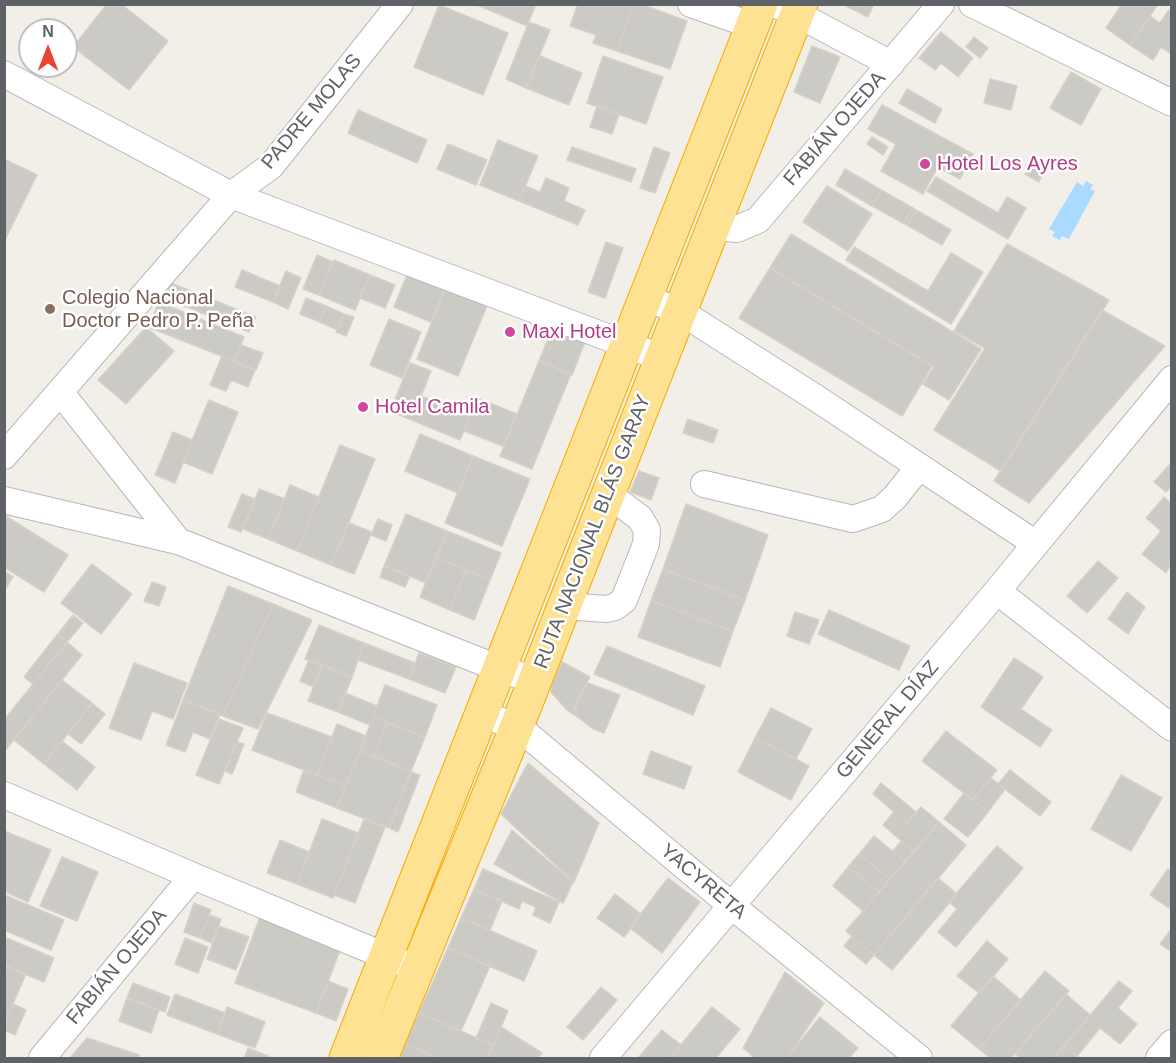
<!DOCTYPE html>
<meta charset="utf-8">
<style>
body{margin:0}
#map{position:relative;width:1176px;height:1063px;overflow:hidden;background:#f1efe8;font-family:Arial,sans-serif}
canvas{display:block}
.frame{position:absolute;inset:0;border:6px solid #5f6368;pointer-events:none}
.north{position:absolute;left:18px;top:18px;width:60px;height:60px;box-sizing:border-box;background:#fff;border:2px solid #bfc1c3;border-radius:50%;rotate:0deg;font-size:16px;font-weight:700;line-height:24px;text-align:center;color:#5f6368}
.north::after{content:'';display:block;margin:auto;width:21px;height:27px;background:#ea4335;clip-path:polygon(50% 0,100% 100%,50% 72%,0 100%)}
</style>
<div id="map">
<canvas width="1176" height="1063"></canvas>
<div class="frame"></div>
<div class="north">N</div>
</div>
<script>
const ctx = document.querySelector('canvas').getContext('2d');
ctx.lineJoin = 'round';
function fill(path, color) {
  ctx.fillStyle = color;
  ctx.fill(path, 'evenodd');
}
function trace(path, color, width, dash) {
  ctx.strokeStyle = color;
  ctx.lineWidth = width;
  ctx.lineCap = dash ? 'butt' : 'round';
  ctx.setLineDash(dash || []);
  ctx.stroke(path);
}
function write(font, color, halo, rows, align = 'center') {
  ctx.font = font + ' Arial,sans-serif';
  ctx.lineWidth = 5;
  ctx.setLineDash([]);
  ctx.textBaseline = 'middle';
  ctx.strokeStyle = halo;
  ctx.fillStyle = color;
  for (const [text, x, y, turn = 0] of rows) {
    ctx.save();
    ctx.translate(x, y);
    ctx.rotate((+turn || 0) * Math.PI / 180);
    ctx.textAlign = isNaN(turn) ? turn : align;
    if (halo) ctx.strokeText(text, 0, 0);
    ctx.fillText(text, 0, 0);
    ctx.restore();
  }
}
fill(new Path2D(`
 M1086,181L1093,185L1090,189L1095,191L1069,239L1062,236L1060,240L1052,236L1055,232L1049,229L1077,182L1083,186Z`), '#aadaff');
const building = new Path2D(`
 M107,4H121L168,41L129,90L73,47Z
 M475,4H536L527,26Z
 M578,4H633L617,51L593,43L596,35L570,26Z
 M633,4H640L687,21L670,69L617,51Z
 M842,4H874L868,17Z
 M1122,4H1158L1130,45L1106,28Z
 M439,5L508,33L483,95L414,67Z
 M1169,10L1172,12V54L1161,47L1153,60L1130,45L1150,16L1160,23Z
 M529,22L550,30L526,88L506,79Z
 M941,32L973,58L958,77L941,63L935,70L919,58Z
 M974,37L988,48L980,58L966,47Z
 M812,46L840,57L820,103L794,92Z
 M540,56L582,73L569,105L526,88Z
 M603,56L663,77L646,124L587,103Z
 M1071,72L1101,89L1081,125L1050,108Z
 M990,79L1017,86L1011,110L984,103Z
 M907,89L942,109L935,123L899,103Z
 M882,105L973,154L960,179L938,167L923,194L881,171L896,144L868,129Z
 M597,106L619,114L612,134L590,127Z
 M358,110L427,140L417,163L348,133Z
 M872,137L888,147L883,155L867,144Z
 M498,140L538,156L519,201L480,185Z
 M448,144L487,160L476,185L437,169Z
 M572,147L636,169L631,182L567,160Z
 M654,147L670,153L655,193L640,188Z
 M1034,157L1048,164L1039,182L1025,174Z
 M4,159L37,175L4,242Z
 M845,169L881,190L872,206L836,185Z
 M936,177L998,213L1007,197L1026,208L1008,239L927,191Z
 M546,178L569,188L564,201L585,210L578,225L519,201L525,186L540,192Z
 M827,186L872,214L848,251L803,222Z
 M881,190L913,208L903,223L872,206Z
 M913,208L916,210L907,225L903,223Z
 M916,210L951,230L942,245L907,225Z
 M791,234L981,349L949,400L923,384L934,367L770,268Z
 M606,242L623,248L605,298L588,292Z
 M1007,244L1109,300L1001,471L934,430L985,348L954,331Z
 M854,247L928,291L951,253L983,272L951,324L846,260Z
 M317,255L333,262L319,295L303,289Z
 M334,260L370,275L355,310L319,295Z
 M770,268L932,366L902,416L739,318Z
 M242,270L280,286L273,302L235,287Z
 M409,270L446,286L431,322L394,307Z
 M286,271L301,278L288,309L273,302Z
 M370,275L395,285L385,308L360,298Z
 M171,283L256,317L249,332L165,298Z
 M446,286L488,303L458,376L417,359Z
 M306,298L326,306L320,322L300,314Z
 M159,302L244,337L234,361L148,327Z
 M326,306L344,314L337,330L320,322Z
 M1102,310L1165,346L1029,503L994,481Z
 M344,314L354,317L346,336L336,332Z
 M389,319L421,332L402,378L370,365Z
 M146,327L174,351L126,404L98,380Z
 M552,329L585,342L572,375L539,361Z
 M241,345L263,353L256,370L234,361Z
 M222,356L255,370L248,387L231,380L226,391L210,385Z
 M539,361L571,374L532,469L500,456Z
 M410,363L431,371L421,396L470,416L460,440L390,411Z
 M477,398L517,414L503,446L464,431Z
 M209,400L238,412L212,474L183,462Z
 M688,419L718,430L713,443L683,433Z
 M173,432L192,440L175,483L155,475Z
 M420,434L473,456L458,493L405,471Z
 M340,445L375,459L331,565L297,551Z
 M473,456L530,479L502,546L445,523Z
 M1172,462V486L1166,492L1154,482Z
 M639,471L659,478L651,500L630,492Z
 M290,485L319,497L297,551L268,539Z
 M259,489L285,499L268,539L243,529Z
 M242,494L255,499L241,532L228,527Z
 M1164,497L1172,504V562L1166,573L1142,554L1161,531L1146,518Z
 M686,504L768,535L745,600L663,569Z
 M406,514L447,531L426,583L384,566Z
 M4,515L68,555L44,592L4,567Z
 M378,519L392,525L386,541L371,535Z
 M349,523L372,532L354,574L331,565Z
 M447,531L501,553L490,580L436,557Z
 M436,557L466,570L450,610L420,597Z
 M1098,561L1118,578L1087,613L1067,596Z
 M92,564L132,594L101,634L61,603Z
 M384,566L410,576L405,587L380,577Z
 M663,569L745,600L733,631L651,601Z
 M466,570L490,580L474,620L450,610Z
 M4,571L13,577L4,591Z
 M152,582L166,587L159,606L144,601Z
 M228,586L273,604L223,716L183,700Z
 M1127,592L1145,607L1128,634L1108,619Z
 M651,601L733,631L720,667L638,637Z
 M273,604L312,620L258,729L223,716Z
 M829,610L910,646L899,670L818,634Z
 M795,612L819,620L809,644L787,636Z
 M73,615L83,623L67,642L57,635Z
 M319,625L364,643L352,677L305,659Z
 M57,635L67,642L33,684L24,677Z
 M67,642L82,655L4,752V720Z
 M364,643L415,663L409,679L358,660Z
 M607,646L705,686L693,715L594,674Z
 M419,653L456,667L445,693L409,679Z
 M1014,658L1043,677L1021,709L1052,730L1040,747L981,707Z
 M309,660L322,665L314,687L300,681Z
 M562,662L590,677L576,703V716L580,719L567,710L551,692V687Z
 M134,663L187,683L173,719L152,711L141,740L109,728Z
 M322,665L352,677L338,712L308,701Z
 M62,680L92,703L44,764L14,740Z
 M588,683L620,695L604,733L593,729L577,716L575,707Z
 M385,685L437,705L425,737L373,717Z
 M345,693L377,706L373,717L387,722L374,757L360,751L370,725L338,712Z
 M183,700L220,714L210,739L193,732L185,752L166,745Z
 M92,703L105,714L81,744L68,734Z
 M771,708L812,729L796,759L755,738Z
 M267,713L332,737L317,775L252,750Z
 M219,719L243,728L219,784L196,775Z
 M387,722L425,737L411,771L374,757Z
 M337,724L366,736L346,786L317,775Z
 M946,731L997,770L973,800L922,761Z
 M755,738L809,766L791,800L738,772Z
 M62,741L95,767L77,790L44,764Z
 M237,742L244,744L232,774L225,771Z
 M360,751L411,771L389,828L337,808Z
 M651,751L692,767L684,789L643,774Z
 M528,763L599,823L574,882L501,814Z
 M304,770L346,786L337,808L296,792Z
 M1010,770L1051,802L1040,816L998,784Z
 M411,772L420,775L398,832L389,828Z
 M1121,775L1162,798L1131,851L1091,829Z
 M991,778L1005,789L988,812L973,800Z
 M881,783L916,812L907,823L873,794Z
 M964,793L988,812L968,837L944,819Z
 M921,807L939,822L914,852L883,825L894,812L907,823Z
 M322,819L358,833L333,898L297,884Z
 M364,819L385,827L355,903L334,895Z
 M939,822L966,845L874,955L846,931Z
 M512,830L573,882L563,903L494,864Z
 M4,831L51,850L28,902L4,891Z
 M874,836L905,861L890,879L859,854Z
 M280,840L309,852L297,884L267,873Z
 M901,841L914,852L905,861L893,851Z
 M997,846L1023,868L956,947L938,932L957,909L949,902Z
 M859,854L890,879L879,892L848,867Z
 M62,857L98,872L77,921L40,906Z
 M848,867L879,892L863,911L833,886Z
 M483,869L559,902L550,923L533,915L536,907L522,901L519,909L474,889Z
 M1168,869L1172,871V910L1150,895Z
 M668,878L700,902L662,953L630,928Z
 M938,878L957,894L892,970L874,955Z
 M474,889L502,901L490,930L461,918Z
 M615,894L641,914L624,937L597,918Z
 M7,896L64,920L51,950L4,930V901Z
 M194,903L211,910L200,938L184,932Z
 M209,915L221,919L212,943L200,938Z
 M260,917L341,948L316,1013L235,983Z
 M461,918L537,951L524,981L448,948Z
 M219,926L249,937L236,970L207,959Z
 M1172,928V952L1160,944Z
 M852,936L874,955L866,964L844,946Z
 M4,937L54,958L44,982L4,965Z
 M185,938L208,947L198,973L175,964Z
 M987,941L1008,959L979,993L957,976Z
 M448,948L490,966L461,1031L419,1013Z
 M7,966L26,974L4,1024V973Z
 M1045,971L1069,991L1011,1058H990L979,1049Z
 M785,972L824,1003L787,1058H755L743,1048Z
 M993,976L1021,1000L979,1049L951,1026Z
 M328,981L348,989L336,1021L316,1013Z
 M1119,981L1132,991L1118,1008L1137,1024L1120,1044L1100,1028L1077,1056L1064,1046Z
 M133,983L170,997L165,1012L127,998Z
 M601,987L617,1000L583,1040L567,1027Z
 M175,994L225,1013L217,1034L167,1015Z
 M1066,994L1090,1015L1053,1058H1020L1015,1054Z
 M127,998L159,1010L151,1033L119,1021Z
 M491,1003L508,1011L493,1045L476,1038Z
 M13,1004L26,1010L15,1035L4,1030V1024Z
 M227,1007L265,1022L255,1048L217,1034Z
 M712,1007L740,1029L716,1058H670Z
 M419,1013L493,1045L487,1058H438L405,1044Z
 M820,1017L858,1048L849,1058H787Z
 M501,1027L542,1053L538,1058H490L488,1057Z
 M662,1030L681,1045L670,1058H638Z
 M87,1038L139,1055L138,1058H70Z
 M397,1041L433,1056L432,1058H389Z
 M1064,1046L1077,1056L1080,1058H1053Z
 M248,1048L270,1057V1058H244Z`);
fill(building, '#cccac5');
trace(building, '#d6d1c6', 1.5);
const minor = new Path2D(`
 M691,4L754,26
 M774,4L797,14L891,64
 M972,4L1172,103
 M4,74L231,195L662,358
 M714,227L737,229L758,220L941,4
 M646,298L681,312L816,398L1036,544
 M61,393L178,541L500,669L535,680
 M4,456L231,195L271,166L400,4
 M704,484L853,519L882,509L895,497L919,467
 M4,500L178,541
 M997,591L1172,728
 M564,606L606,609L615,607L624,600L646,544L647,530L640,518L608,494
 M482,715L517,726L732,906L919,1058
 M4,795L193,876L402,963
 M42,1058L193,876
 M603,1058L997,591L1172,379
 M1159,1058L1172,1043`);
const highway = new Path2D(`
 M346,1058L761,4
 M381,1058L517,726L801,4`);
trace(minor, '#b5b8bc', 28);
trace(highway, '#f9ab00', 35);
trace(minor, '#fff', 26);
trace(highway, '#fde293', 33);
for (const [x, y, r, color] of [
 [925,164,6,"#d1479c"],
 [50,309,6,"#8d6e63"],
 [510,332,6,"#d1479c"],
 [363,407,6,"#d1479c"]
]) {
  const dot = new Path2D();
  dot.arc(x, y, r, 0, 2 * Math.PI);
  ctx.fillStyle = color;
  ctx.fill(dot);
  trace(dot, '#fff', 2);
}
write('20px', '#5f6368', '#fff', [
 ["PADRE MOLAS",312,112,-50],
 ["FABIÁN OJEDA",835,129,-49],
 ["RUTA NACIONAL BLÁS GARAY",593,532,-69],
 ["GENERAL DÍAZ",888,720,-50],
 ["YACYRETA",703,882,40],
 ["FABIÁN OJEDA",117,967,-50]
]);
write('20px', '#b23c85', '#fff', [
 ["Hotel Los Ayres",937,164],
 ["Maxi Hotel",522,332],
 ["Hotel Camila",375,407]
], 'left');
write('20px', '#785e54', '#fff', [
 ["Colegio Nacional",62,298],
 ["Doctor Pedro P. Peña",62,321]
], 'left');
</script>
